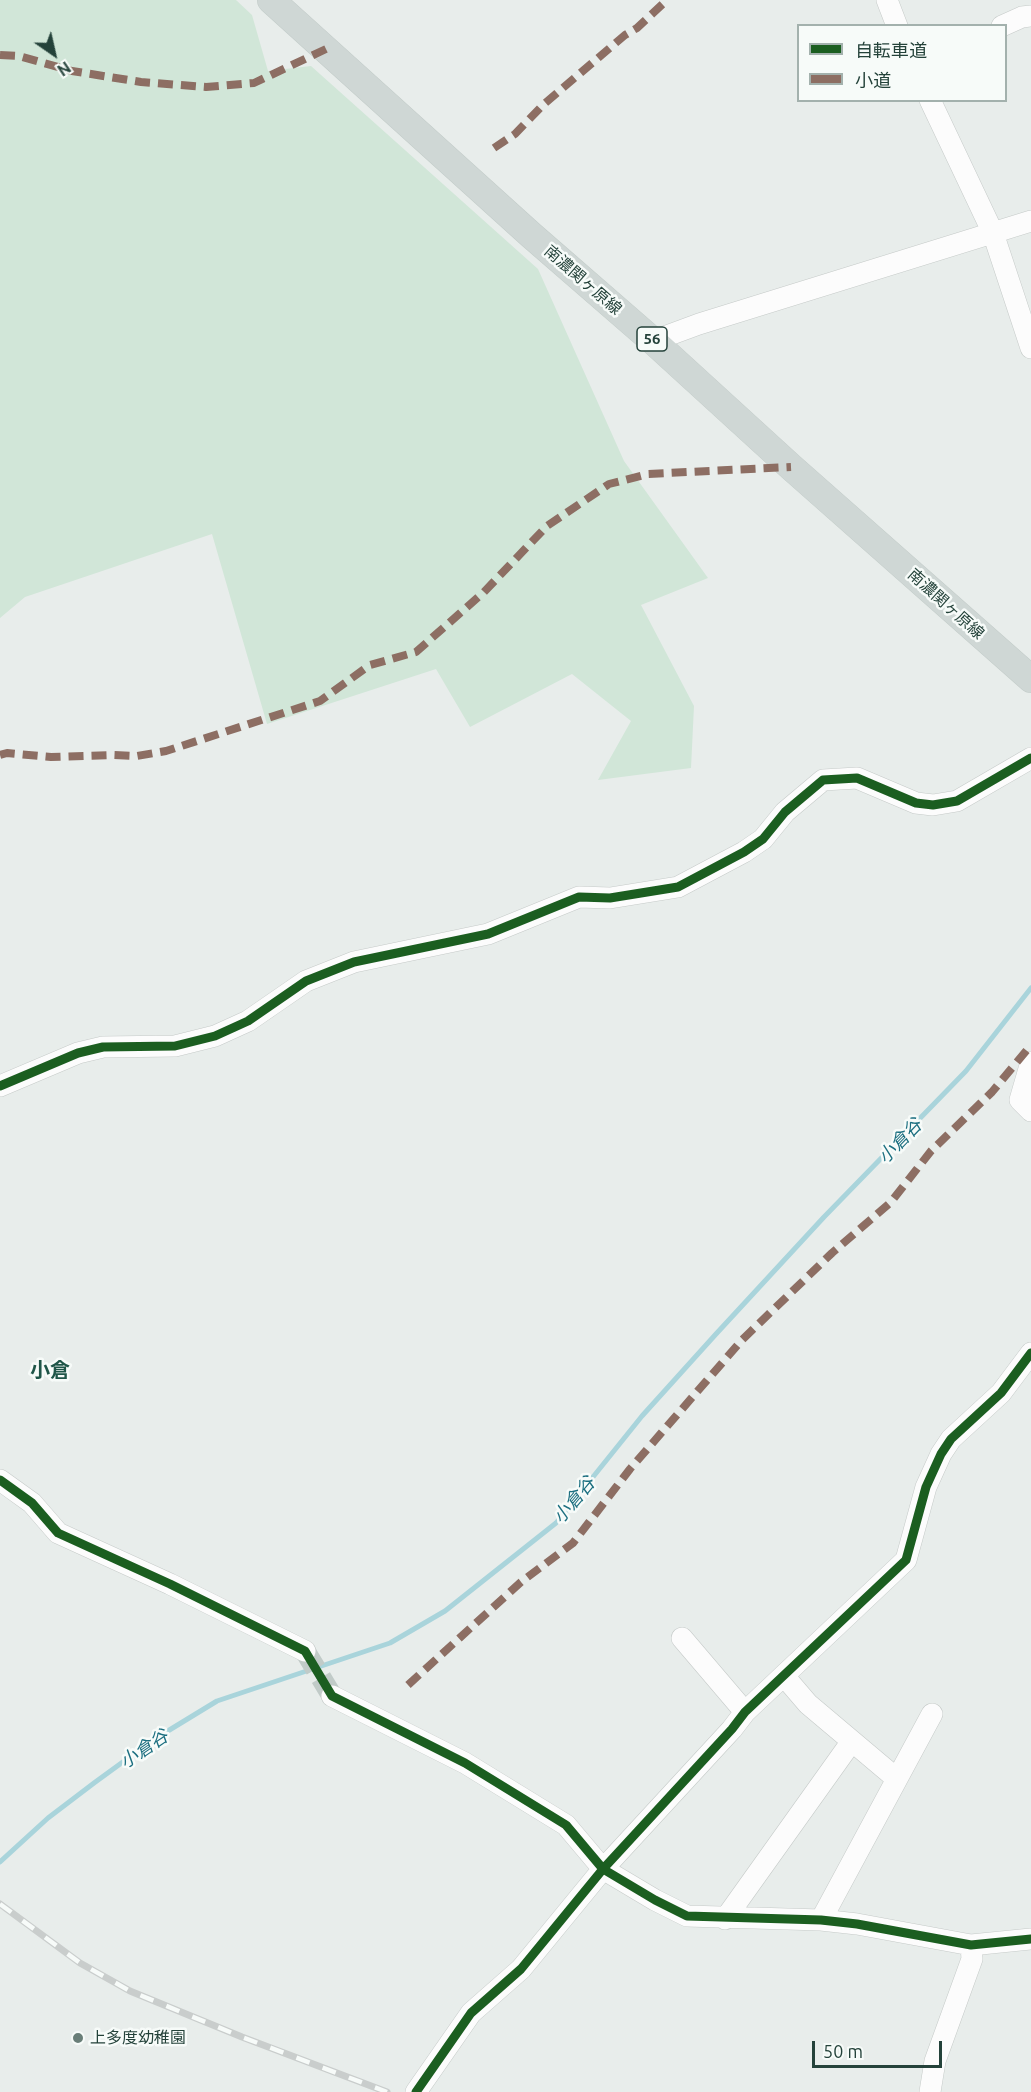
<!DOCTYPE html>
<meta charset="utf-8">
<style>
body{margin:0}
#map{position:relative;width:1031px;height:2092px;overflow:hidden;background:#e8edeb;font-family:Ubuntu,"Noto Sans JP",sans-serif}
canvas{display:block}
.legend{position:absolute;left:797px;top:24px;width:210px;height:78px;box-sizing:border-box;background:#f7fbf9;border:2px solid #a3b1ad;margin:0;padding:8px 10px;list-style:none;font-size:18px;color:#24423a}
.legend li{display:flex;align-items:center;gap:12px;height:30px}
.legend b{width:30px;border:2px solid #a3b1ad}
.north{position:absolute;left:24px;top:24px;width:60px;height:60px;-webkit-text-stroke:4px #f7fbf9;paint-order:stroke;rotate:146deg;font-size:16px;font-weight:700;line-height:24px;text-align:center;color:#24423a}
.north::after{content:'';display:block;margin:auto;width:21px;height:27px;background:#24423a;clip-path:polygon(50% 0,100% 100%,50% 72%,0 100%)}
.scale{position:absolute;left:812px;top:2041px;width:130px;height:27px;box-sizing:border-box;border:3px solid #24423a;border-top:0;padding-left:8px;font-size:18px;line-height:21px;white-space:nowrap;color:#24423a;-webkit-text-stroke:4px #f7fbf9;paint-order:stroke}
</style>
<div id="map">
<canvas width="1031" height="2092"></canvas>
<ul class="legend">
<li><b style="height:8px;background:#1b5e20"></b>自転車道</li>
<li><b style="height:8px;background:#8d6e63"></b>小道</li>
</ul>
<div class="north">N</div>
<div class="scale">50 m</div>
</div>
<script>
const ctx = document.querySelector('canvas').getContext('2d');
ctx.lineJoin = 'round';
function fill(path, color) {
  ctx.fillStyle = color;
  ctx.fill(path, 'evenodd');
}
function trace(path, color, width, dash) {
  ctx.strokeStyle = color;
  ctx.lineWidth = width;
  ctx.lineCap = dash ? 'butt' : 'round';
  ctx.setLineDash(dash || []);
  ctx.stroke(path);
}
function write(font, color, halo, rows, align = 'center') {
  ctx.font = font + ' Ubuntu,"Noto Sans JP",sans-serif';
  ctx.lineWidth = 5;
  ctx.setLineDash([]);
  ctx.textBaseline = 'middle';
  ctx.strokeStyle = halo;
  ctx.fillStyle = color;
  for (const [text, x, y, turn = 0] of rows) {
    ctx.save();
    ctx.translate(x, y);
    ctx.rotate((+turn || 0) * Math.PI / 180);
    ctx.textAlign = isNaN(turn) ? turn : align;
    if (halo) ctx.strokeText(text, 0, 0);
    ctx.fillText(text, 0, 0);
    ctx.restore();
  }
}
fill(new Path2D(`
 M0,0H236L252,15L268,71L311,66L538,269L624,461L708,578L641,605L694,706L691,768L598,780L631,721L572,674L470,727L436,669L267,724L212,534L25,597L0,618Z`), '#d1e6d8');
trace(new Path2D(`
 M0,1862L48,1818L94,1783L153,1740L217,1701L390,1643L445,1611L556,1523L642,1416L716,1334L824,1217L966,1071L1031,988`), '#a9d4db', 5);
trace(new Path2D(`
 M305,1651L332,1696`), '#c1cbc8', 21, [21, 10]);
const minor = new Path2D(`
 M887,0L897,26
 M1002,26L1022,17L1031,16
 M930,100L993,233L1031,348
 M653,341L699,324L1031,221
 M1031,1062L1020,1100L1031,1111
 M0,1086L78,1053L103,1047L175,1046L215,1036L248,1021L306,981L354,962L488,934L579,897L610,898L678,887L744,852L763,839L785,812L823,780L857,778L916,803L933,805L957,801L1031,758
 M0,1480L32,1503L58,1533L170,1584L305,1651
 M682,1638L745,1712
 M784,1676L808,1704L897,1779
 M332,1696L465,1763L566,1825L603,1869L655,1900L687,1916L821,1920L857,1924L971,1945L1031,1939
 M725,1919L852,1741
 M821,1920L932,1714
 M416,2092L471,2013L521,1969L603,1869L732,1729L745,1712L906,1560L926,1487L941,1454L951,1439L1001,1393L1031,1353
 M930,2092L935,2061L972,1959L971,1945`);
const major = new Path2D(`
 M271,0L531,235L653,341L791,467L1031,679`);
trace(minor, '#c5cac8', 22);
trace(major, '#c3ccc9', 28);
trace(minor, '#fcfcfc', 21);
trace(major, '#cfd7d5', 27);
const rail = new Path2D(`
 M0,1904L80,1963L130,1991L242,2037L387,2092`);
trace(rail, '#c9cdcc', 7);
trace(rail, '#f7fbf9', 4.5, [14]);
trace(new Path2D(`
 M0,55L19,56L72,71L141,82L206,87L254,83L326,49
 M494,148L515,134L544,104L625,35L637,28L667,0
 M0,755L7,753L51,757L113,755L137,756L166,751L320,701L370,665L416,652L484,592L547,526L609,484L648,474L791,467
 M408,1685L521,1582L573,1543L630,1469L742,1340L832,1253L891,1202L931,1151L992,1092L1031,1045`), '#8d6e63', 8, [15, 8]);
trace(new Path2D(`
 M0,1086L78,1053L103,1047L175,1046L215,1036L248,1021L306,981L354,962L488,934L579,897L610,898L678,887L744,852L763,839L785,812L823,780L857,778L916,803L933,805L957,801L1031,758
 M0,1480L32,1503L58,1533L170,1584L305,1651L332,1696L465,1763L566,1825L603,1869L655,1900L687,1916L821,1920L857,1924L971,1945L1031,1939
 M416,2092L471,2013L521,1969L603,1869L732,1729L745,1712L906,1560L926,1487L941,1454L951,1439L1001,1393L1031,1353`), '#1b5e20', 9);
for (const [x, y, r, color] of [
 [78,2038,6,"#697e78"]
]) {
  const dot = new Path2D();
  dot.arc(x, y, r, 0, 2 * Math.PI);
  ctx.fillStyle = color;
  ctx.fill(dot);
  trace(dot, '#f7fbf9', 2);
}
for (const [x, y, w] of [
 [652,339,30]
]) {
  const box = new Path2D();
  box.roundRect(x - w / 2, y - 12, w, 24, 4.5);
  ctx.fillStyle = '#f7fbf9';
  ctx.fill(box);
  trace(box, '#24423a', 1.5);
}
write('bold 15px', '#24423a', null, [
 ["56",652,339]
]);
write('16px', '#24423a', '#f7fbf9', [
 ["南濃関ヶ原線",583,280,41],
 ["南濃関ヶ原線",946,604,42]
]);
write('16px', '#24423a', '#f7fbf9', [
 ["上多度幼稚園",90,2038]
], 'left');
write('italic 18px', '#1c6f80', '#f7fbf9', [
 ["小倉谷",900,1141,-46],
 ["小倉谷",574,1500,-50],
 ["小倉谷",144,1749,-34]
]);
write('bold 20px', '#1f5548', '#f7fbf9', [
 ["小倉",50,1370]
]);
</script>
